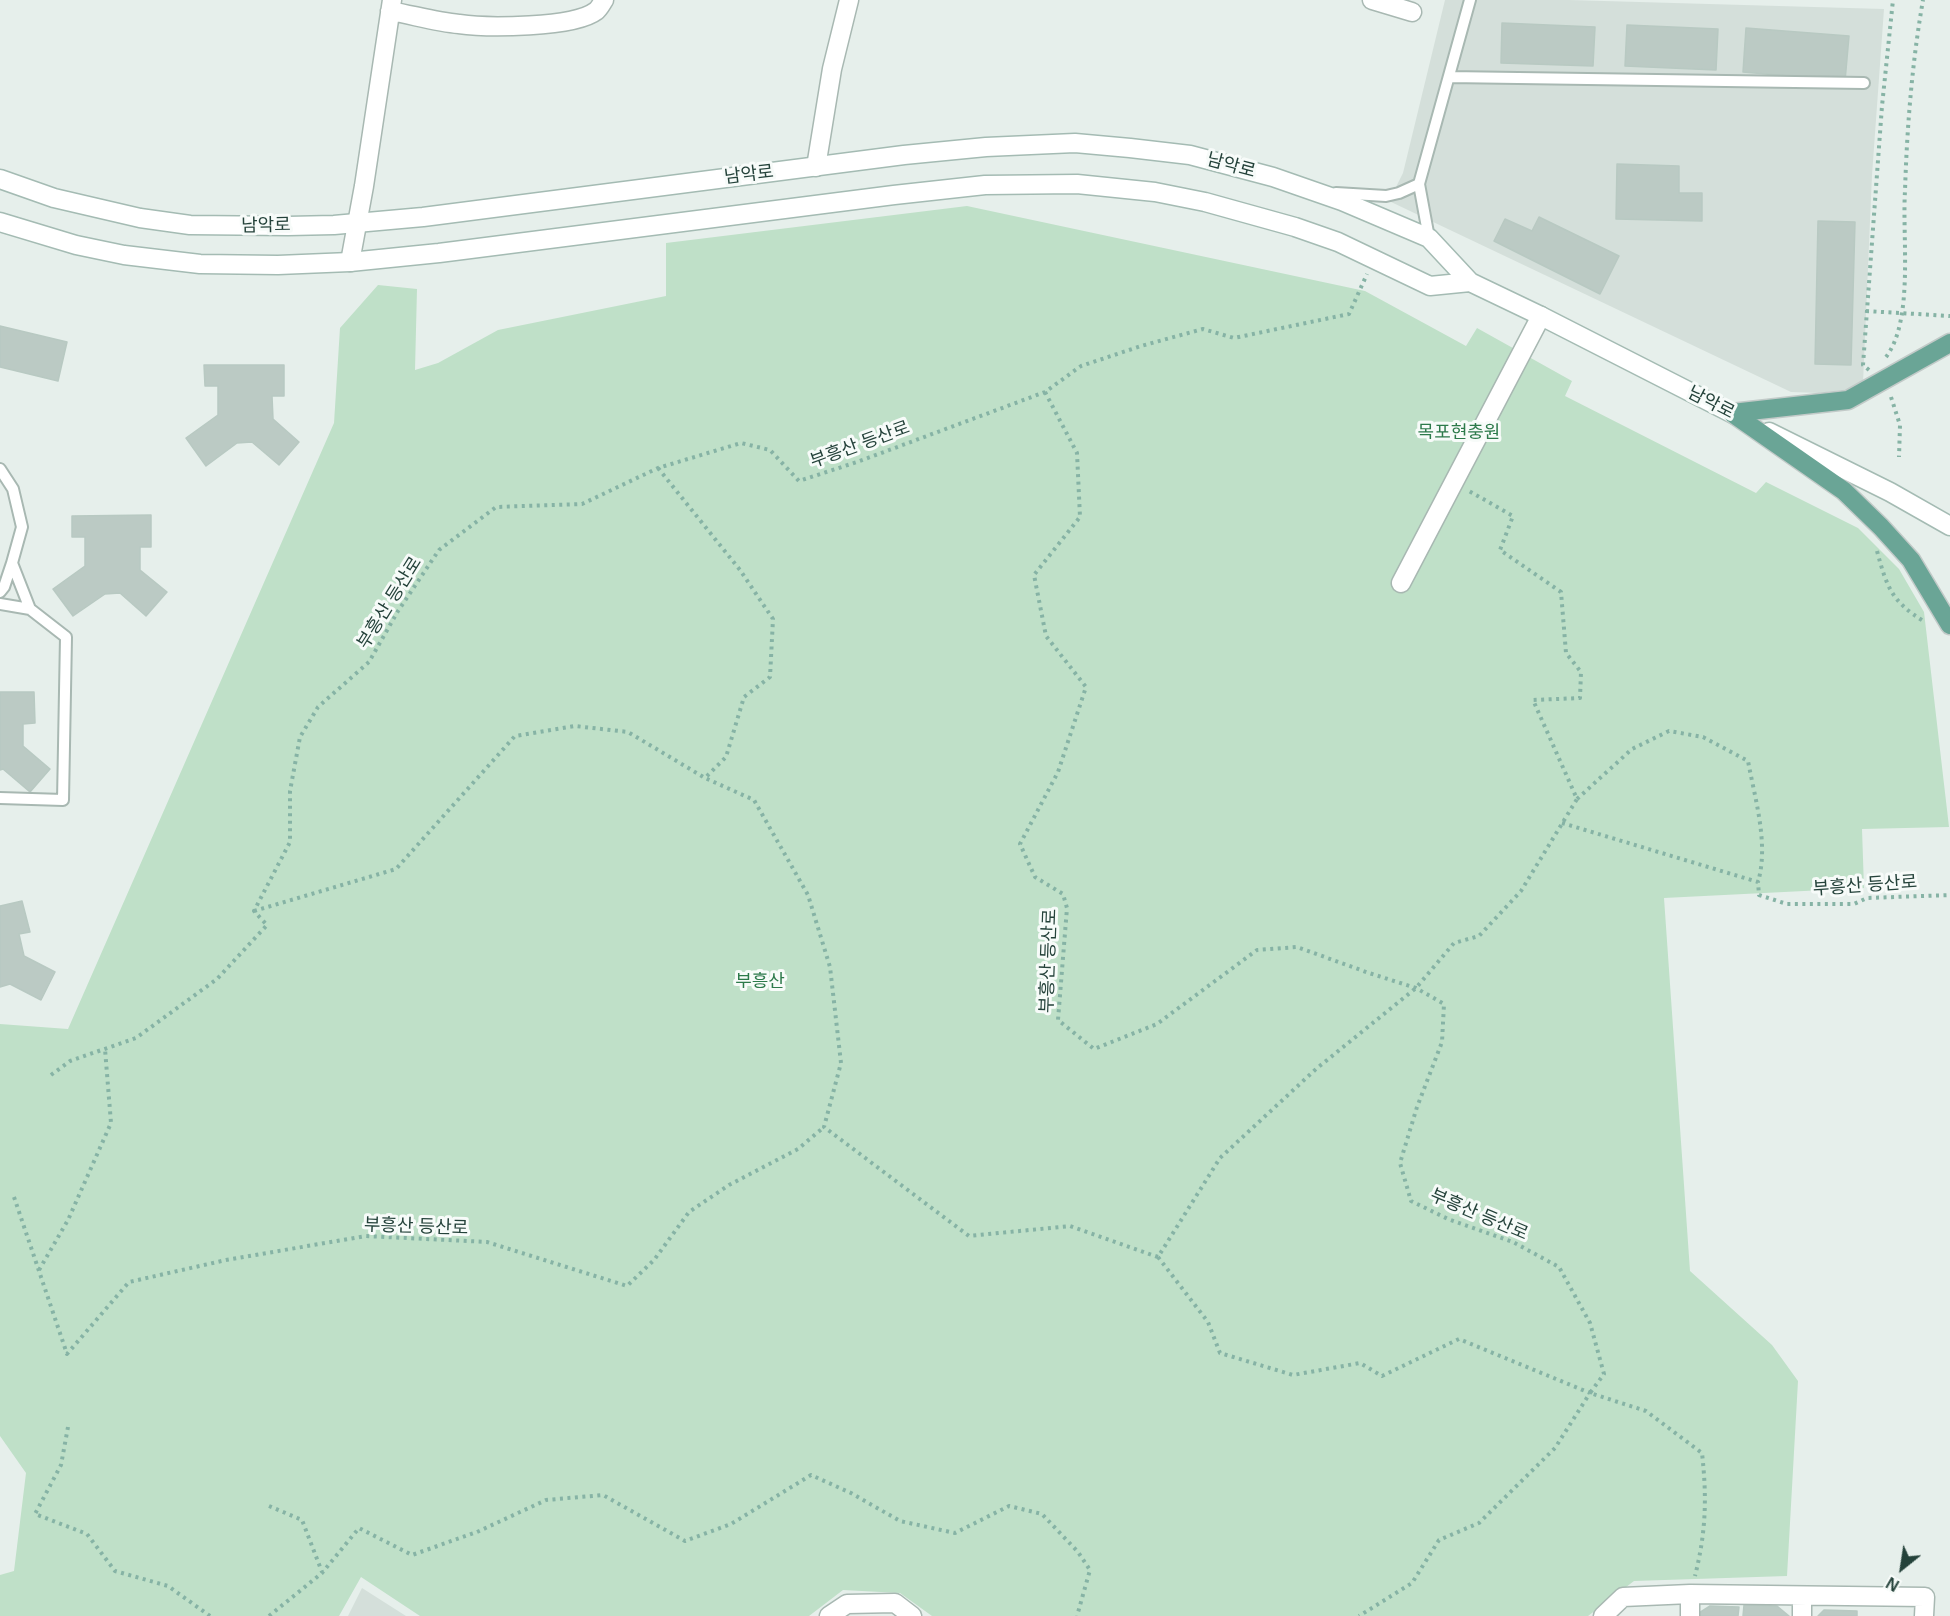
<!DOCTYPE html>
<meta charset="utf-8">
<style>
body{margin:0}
#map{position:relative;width:1950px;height:1616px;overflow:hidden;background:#e6efeb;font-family:Arial,sans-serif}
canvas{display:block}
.north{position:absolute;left:1872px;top:1538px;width:60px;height:60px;-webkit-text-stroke:4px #f7fbf9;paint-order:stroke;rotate:210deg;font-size:16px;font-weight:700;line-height:24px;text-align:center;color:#24423a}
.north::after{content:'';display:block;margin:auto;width:21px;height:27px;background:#24423a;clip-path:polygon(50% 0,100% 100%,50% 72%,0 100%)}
</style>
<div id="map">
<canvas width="1950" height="1616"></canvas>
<div class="north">N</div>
</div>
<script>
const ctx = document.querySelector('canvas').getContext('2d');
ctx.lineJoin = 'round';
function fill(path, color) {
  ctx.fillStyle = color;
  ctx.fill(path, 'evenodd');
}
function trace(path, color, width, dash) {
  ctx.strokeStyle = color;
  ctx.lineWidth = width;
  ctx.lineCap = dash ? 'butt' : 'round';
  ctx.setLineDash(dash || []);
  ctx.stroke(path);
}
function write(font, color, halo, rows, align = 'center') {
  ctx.font = font + ' Arial,"Noto Sans KR",sans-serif';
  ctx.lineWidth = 6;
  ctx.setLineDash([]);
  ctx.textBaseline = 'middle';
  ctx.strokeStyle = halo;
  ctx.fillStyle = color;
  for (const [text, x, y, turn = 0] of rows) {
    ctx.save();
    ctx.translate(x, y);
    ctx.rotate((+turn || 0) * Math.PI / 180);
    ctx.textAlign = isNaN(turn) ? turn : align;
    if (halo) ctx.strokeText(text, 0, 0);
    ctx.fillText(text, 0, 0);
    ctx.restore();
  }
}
fill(new Path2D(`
 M1445,0H1569L1884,9L1872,175L1863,383L1851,389L1819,393L1791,392L1389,201L1403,173Z
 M362,1588L406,1616H348Z`), '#d4dfda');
fill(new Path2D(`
 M967,206L1365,291L1466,346L1477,328L1572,381L1565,396L1756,493L1766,482L1858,528L1899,569L1924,612L1949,827L1862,829L1864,888L1664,898L1690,1271L1772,1345L1798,1381L1787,1576L1634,1581L1588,1616H932L900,1593L843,1590L809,1616H420L361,1577L339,1616H0V1575L14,1571L26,1473L0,1436V1024L68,1029L334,423L340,328L378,285L417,289L415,370L438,363L498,330L666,296V243Z`), '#bfe0c8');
const building = new Path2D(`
 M1502,23L1595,27L1593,66L1501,63Z
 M1627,25L1718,29L1716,70L1625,66Z
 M1746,28L1849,36L1845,81L1743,72Z
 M1617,164L1679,166V193H1702V221L1616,219Z
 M1539,217L1619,256L1600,294L1494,241L1505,219L1532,231Z
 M1818,221L1855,222L1851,365L1815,364Z
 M0,326L67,342L58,381L0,367Z
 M204,365H284V396H272L273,419L299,442L279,465L252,442L237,443L206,466L186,438L218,415V386H205Z
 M151,515V547H140V570L167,592L146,616L120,593L105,594L73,616L53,589L85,566V537H72V516Z
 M0,692H34L35,723L23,724V746L50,769L30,792L3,769L0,770Z
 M22,901L30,932L19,934L24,956L55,972L41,1000L10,984L0,987V906Z
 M1744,1605L1777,1606L1789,1616H1743Z
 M1710,1606L1739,1607L1738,1616H1699V1613Z
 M1824,1610L1857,1611V1616H1818Z`);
fill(building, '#bbcac4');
trace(building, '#b8c9c2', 1.5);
const lane = new Path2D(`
 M1449,77L1864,83
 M1419,184L1470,0
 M1336,193L1386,196L1399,193L1419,184L1429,238
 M0,469L13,489L22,527L12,563L30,609L66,637L63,800L0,798
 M0,592L4,587L12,563
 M0,604L30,609`);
const street = new Path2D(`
 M1372,0L1412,12
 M390,11C413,15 436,22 459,24C486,28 574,28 596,11C599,9 602,3 604,0
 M816,167L832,69L849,0
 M350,262L364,186L392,0
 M1401,583L1541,316
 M829,1616L847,1604L895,1603L912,1616
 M1603,1616L1623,1597L1690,1594L1925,1597L1924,1616
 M1690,1616V1594
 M1802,1616V1597`);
const secondary = new Path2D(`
 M0,179L54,198L140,218L190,225L288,226L334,225L423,217L904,155L986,147L1075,143L1130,148L1190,155L1273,177L1342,201L1429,238L1470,282L1541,316L1745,420
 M0,222L76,245L124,255L200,264L278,265L350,262L439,253L894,195L985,185L1077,184L1155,192L1205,202L1295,227L1338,242L1430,286L1470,282
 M1769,432L1890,492L1950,526`);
const primary = new Path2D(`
 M1732,413L1844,491L1881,527L1911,560L1950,625
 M1732,413L1848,400L1950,343`);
trace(lane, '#a8b8b2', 14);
trace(street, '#a8b8b2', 21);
trace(secondary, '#a4bbb3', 21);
trace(primary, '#c2cac8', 21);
trace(new Path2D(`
 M1886,357C1914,320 1902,238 1905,191C1907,127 1912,63 1923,0
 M1869,370L1863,365L1882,106L1893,0
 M1045,392L1077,453L1080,517L1034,575L1046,636L1086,687L1058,772L1020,844L1035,877L1063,894L1067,908L1058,1020L1094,1049L1157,1024L1257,950L1297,947L1369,973L1416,988L1444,1004L1442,1042L1417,1107L1400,1163L1411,1201L1448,1219L1513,1242L1559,1267L1590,1323L1604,1374L1590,1393L1646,1411L1702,1453C1707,1498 1706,1532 1695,1576
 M1891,397L1900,425L1899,457
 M658,468L740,570L773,619L770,677L744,697L726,757L705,778L754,800L808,895L830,967L841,1063L824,1127L969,1236L1070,1226L1158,1257L1220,1158L1316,1069L1416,988L1454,943L1479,936L1521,891L1577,799L1533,700L1580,698L1581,672L1566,653L1561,592L1500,550L1513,516L1469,491
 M1877,551C1887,588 1892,602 1925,622
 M1577,799L1632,749L1669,731L1703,737L1748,761C1755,799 1769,844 1758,882
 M1562,823L1758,882L1759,895L1787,904H1854L1867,898L1950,895
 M254,911L396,869L515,736L575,726L628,732L705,778
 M51,1075L70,1061L136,1038L217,979L267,925L254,911L290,842V791L300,737L318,707L369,662L398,611L439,550L496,507L582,504L658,468L741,443L770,450L799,481L857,462L1045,392L1081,366L1141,346L1203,329L1234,338L1349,314L1367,274
 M14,1197L67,1354L129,1282L226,1260L366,1236L487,1242L627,1286L654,1260L689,1212L729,1185L798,1149L824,1127
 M1158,1257L1208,1322L1220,1353L1293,1375L1360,1363L1382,1376L1459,1339L1590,1393L1555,1448L1479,1523L1439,1540L1412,1583L1359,1616
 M39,1270L68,1220L111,1123L105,1049
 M68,1427L61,1465L35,1514L87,1534L115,1571L168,1586L210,1616
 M269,1506L302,1520L322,1572
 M269,1616L322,1573L359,1528L412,1555L477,1532L546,1500L603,1495L685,1541L731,1524L811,1475L851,1493L900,1521L955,1533L1009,1506L1042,1514L1078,1552L1090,1570L1077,1616`), '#86b3a5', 4, [3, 4.5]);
trace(lane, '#fff', 10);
trace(street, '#fff', 18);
trace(secondary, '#fff', 18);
trace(primary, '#6aa596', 18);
trace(new Path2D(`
 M1866,311L1950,316`), '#86b3a5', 4, [3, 4.5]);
write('18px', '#24423a', '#f7fbf9', [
 ["남악로",1231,166,15],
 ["남악로",749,175,-7],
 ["남악로",266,226,-1],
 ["남악로",1711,403,27],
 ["부흥산 등산로",860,445,-20],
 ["부흥산 등산로",390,603,-58],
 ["부흥산 등산로",1865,886,-4],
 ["부흥산 등산로",1049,961,-88],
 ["부흥산 등산로",1479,1215,23],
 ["부흥산 등산로",416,1227,2]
]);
write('18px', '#2d7a4b', '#f7fbf9', [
 ["목포현충원",1459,433],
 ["부흥산",760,982]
]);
</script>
